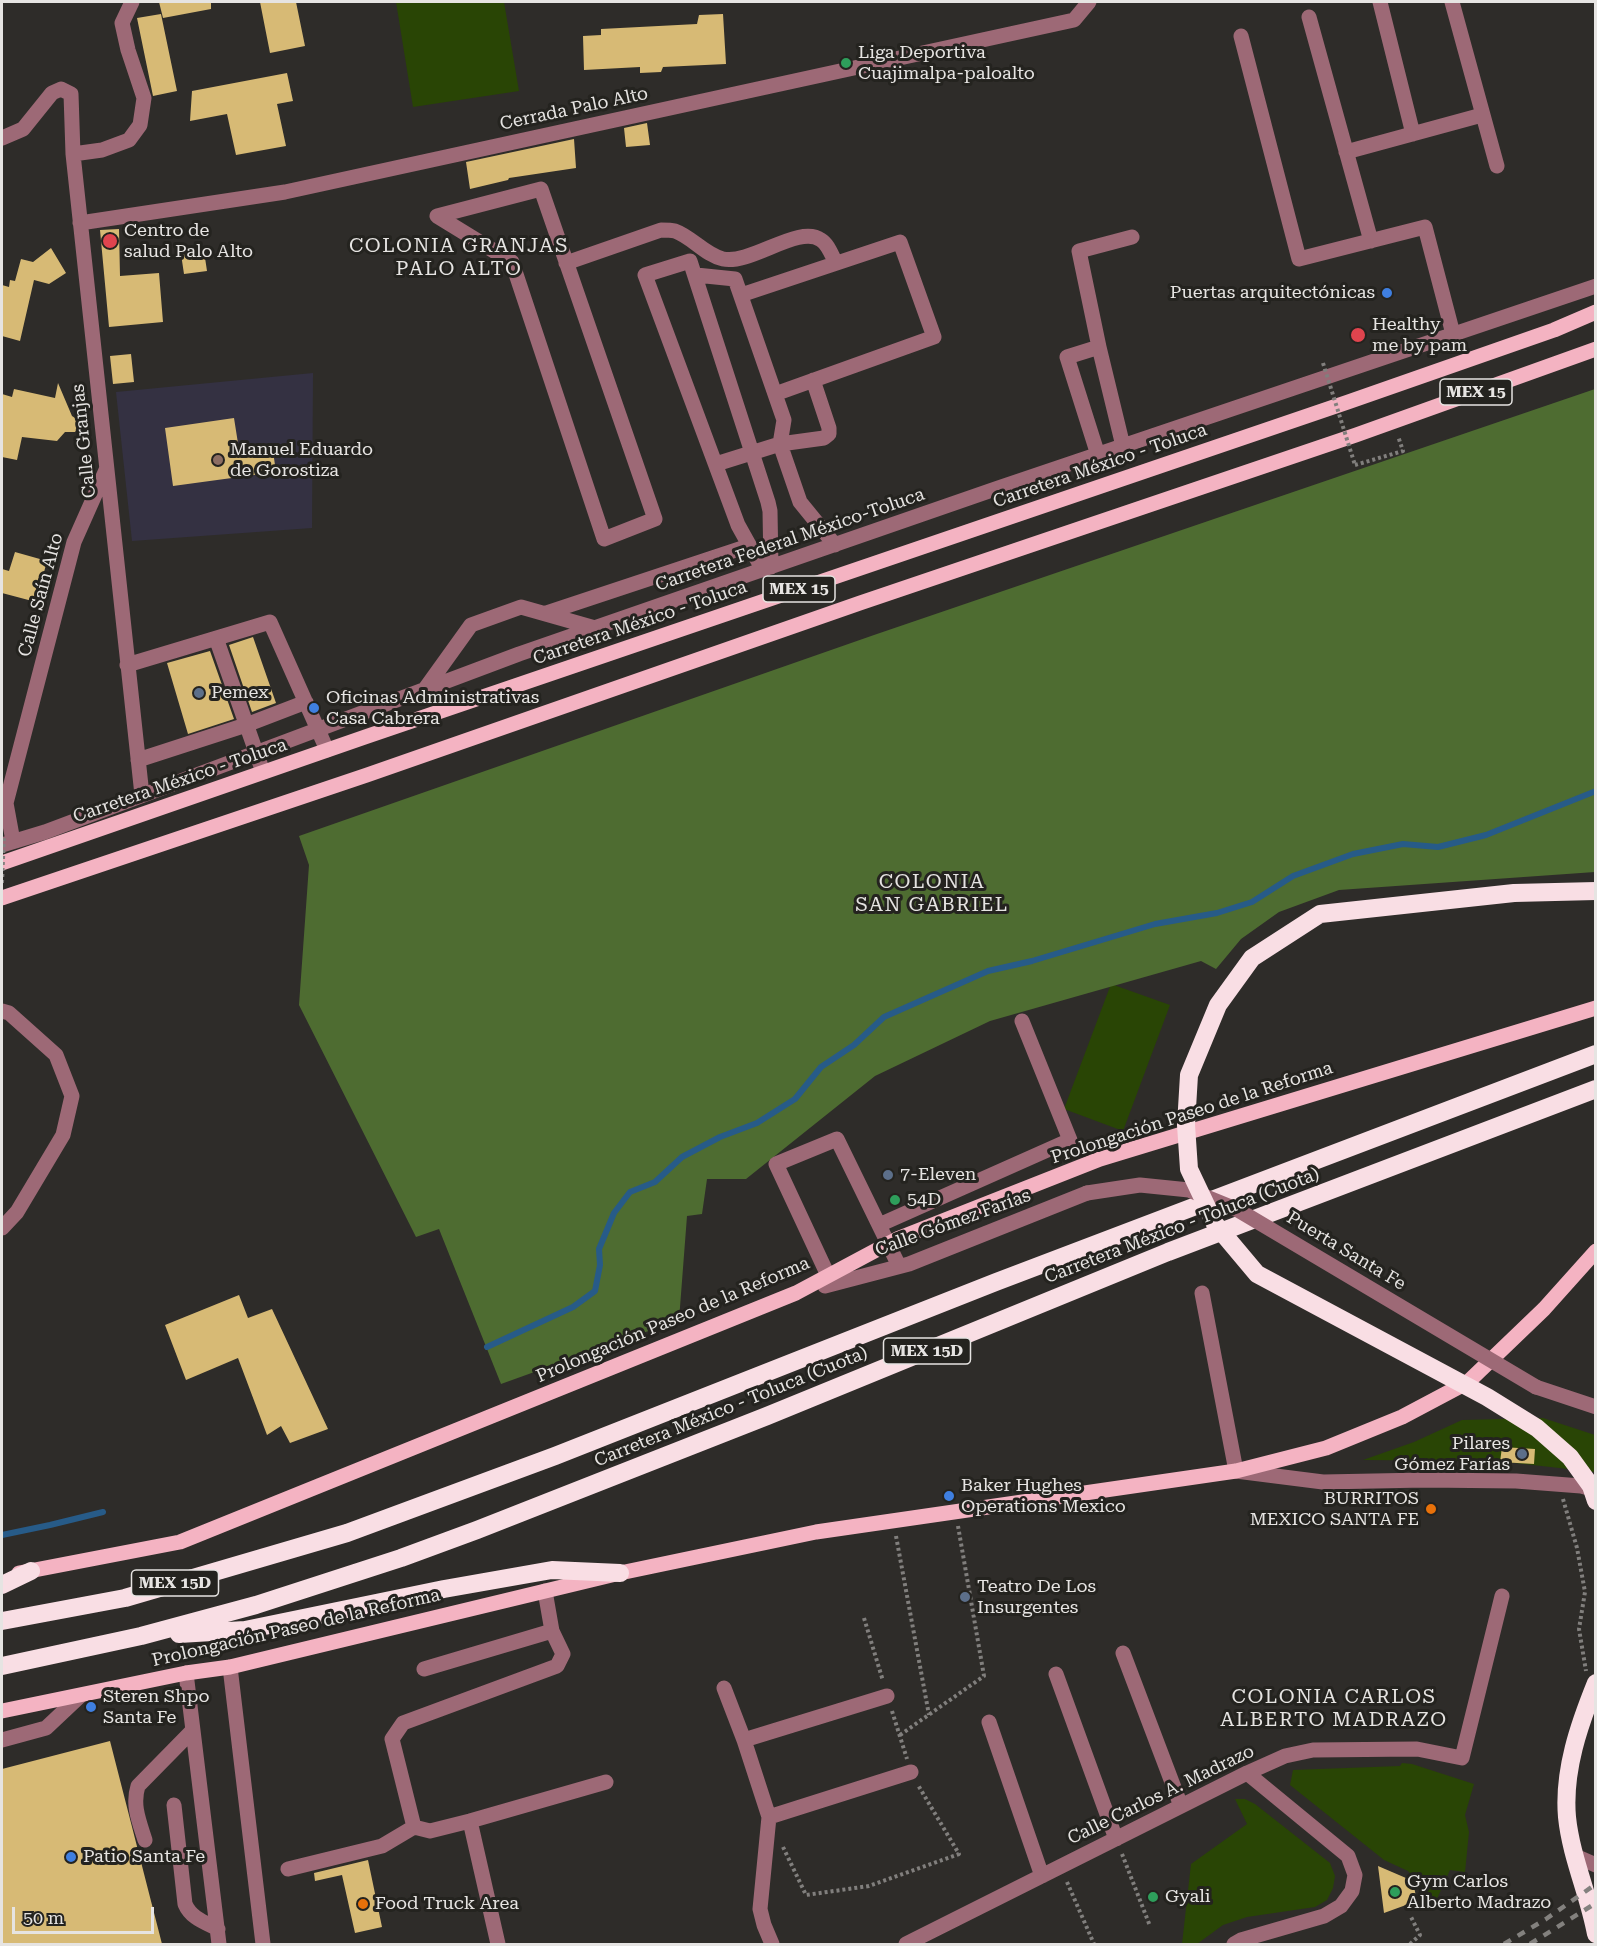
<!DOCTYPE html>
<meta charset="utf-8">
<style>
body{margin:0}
#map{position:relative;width:1597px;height:1946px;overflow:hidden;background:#2e2c29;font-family:"Roboto Serif",serif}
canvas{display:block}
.frame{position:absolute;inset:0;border:3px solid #e6e4e2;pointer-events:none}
.scale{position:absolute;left:12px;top:1907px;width:142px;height:27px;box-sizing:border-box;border:3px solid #e6e4e2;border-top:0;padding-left:8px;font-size:18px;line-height:21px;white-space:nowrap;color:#e6e4e2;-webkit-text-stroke:4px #24231f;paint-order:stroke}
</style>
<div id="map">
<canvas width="1597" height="1946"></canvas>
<div class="frame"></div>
<div class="scale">50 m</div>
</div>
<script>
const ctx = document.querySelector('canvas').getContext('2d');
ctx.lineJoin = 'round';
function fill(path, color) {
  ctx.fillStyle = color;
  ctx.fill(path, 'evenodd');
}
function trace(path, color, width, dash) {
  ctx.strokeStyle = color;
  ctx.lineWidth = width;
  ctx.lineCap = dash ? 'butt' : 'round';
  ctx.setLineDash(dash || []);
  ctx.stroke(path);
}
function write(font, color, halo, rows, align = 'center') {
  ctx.font = font + ' "Roboto Serif",serif';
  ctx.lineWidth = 6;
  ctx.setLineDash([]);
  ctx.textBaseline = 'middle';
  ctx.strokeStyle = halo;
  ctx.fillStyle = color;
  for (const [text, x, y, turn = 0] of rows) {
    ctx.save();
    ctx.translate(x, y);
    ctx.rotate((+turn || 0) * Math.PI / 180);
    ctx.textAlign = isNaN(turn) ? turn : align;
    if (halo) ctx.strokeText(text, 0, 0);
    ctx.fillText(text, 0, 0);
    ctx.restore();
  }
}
fill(new Path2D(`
 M313,373L312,528L132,541L116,392Z`), '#343142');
fill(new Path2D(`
 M396,2H504L519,91L413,107Z
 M1111,984L1170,1005L1123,1131L1064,1109Z
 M1543,1418L1595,1435V1472L1497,1461L1363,1460L1414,1442L1462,1420Z
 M1402,1763L1412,1764L1474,1784L1465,1815L1469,1832L1465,1872L1450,1870L1435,1903L1420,1902L1419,1884L1408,1871L1384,1860L1290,1785L1293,1770L1400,1766Z
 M1235,1799H1245L1255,1804L1330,1863L1335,1876L1333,1888L1327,1900L1315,1907L1247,1917L1223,1925L1197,1944H1182L1191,1864L1247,1824Z`), '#294505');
fill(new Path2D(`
 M1595,389V872L1339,890L1279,912L1241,939L1216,969L1201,961L990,1021L875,1076L746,1179H707L702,1214L687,1216L679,1320L501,1384L439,1229L416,1237L299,1005L309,865L299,836L874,635Z`), '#4e6c31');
trace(new Path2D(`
 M487,1347L573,1307L595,1291L600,1265L599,1249L614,1213L630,1192L655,1182L682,1157L720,1137L757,1123L795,1099L821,1067L854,1045L884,1017L988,971L1032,961L1155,924L1217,913L1252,902L1293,876L1353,854L1403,844L1438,847L1486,835L1596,791
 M2,1535L50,1525L103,1512`), '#275b88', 6);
fill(new Path2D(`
 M159,2H211V9L163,18Z
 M260,2H296L305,46L270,53Z
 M161,14L177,91L153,96L137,18Z
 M723,14L726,64L663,67L661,72L640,73V67L584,70L583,36L601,35V29L697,24L699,15Z
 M287,73L293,101L277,104L286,146L236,155L227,114L190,121L192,91Z
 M647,123L650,145L626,147L624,128Z
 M574,139L576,168L509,178L508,180L470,189L466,162Z
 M119,229L120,276L159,273L163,322L109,327L100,230Z
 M51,248L66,273L49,284L34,280L20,341L2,336V285L9,287L10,280L15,281L21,259L33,262Z
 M204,251L207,271L184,274L181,254Z
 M131,354L134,382L113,384L110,356Z
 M58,383L72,416L81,422L75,432H65L57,441L22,437L17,460L2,457V394L12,397L14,389L55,398Z
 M234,418L240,456L273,451L276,472L173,486L165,428Z
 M15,552L47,561L36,602L2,593V569L9,571Z
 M253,637L276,703L252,712L229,645Z
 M210,651L234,719L188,734L167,663Z
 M239,1295L248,1318L272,1309L328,1429L290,1443L281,1426L267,1435L238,1358L186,1380L165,1325Z
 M1502,1447L1535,1449L1534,1464L1500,1462Z
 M110,1741L162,1944H2V1769Z
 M368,1860L382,1927L355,1933L342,1875L315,1881L314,1873Z
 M1378,1866L1406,1878L1414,1887L1417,1901L1384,1913Z`), '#d7ba75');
trace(new Path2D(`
 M1355,465L1403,451L1398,436
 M1563,1499L1577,1548L1585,1592L1579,1629L1586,1671
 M896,1536L929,1715
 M864,1618L883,1681
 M892,1711L907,1759
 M900,1735L984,1676L958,1526
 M783,1847L806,1895L869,1886L959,1854L918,1785
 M1122,1854L1150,1926
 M1067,1882L1094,1944
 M1410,1944L1420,1935L1411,1917`), '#817f7d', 4, [3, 3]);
trace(new Path2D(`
 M1380,2L1413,134
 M1452,2L1497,166
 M1309,17L1371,241
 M1241,36L1299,259L1425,227L1453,334
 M2,138L23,129L52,93L61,89L71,94L73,154L142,795
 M1346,152L1482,115
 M73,154L102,150L129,140L140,125L144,98L128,50L122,23L132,2
 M541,189L655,519L604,539L512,262L437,216Z
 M80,223L285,192L1074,20L1089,2
 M566,263L661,230C665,230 671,230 675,231C692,237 705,255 723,259C751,265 799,224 821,240C828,244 832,256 836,263
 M696,275L735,279L784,420L780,444L800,502L835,545
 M741,295L900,242L934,337L775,394
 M1123,446L1099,347L1079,251L1132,237
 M1098,455L1067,357L1099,347
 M716,464L780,444L824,438L829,434V428L813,380
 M763,570L738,525L645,275L690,261L768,502L770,511L771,567
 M546,613L748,546
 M216,638L263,772
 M127,665L270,622L327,750
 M425,689L471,625L521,607L595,628
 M138,760L246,725L306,702
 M13,841L6,803L74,542L106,470
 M2,845L45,832L519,654L998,488L1596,286
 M2,1011L9,1013L56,1055L72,1096L63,1135L17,1212L2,1228
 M879,1225L1070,1140L1022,1021
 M832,1284L776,1164L837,1139L899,1266
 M825,1286L909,1264L1087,1193
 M1202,1293L1236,1471L1323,1482L1425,1480L1516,1481L1581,1486L1596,1490
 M1536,1387L1596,1407
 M545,1591L552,1631L563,1654L557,1666L403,1723L392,1739L414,1827L430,1831L470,1821L606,1782
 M1123,1653L1181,1806
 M230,1667L263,1944
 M424,1669L552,1631
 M186,1673L219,1944
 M1056,1674L1116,1839
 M724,1688L744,1740L769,1817L760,1909L764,1925L772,1944
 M989,1722L1042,1876
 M2,1740L46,1728L80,1696
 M744,1740L887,1696
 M174,1805L185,1904C191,1918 204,1922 218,1929
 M769,1817L911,1772
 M470,1821L498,1944
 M145,1840C139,1821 132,1805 138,1786L193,1730
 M1575,1856L1596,1865
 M288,1869L382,1846L414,1827
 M906,1944L1247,1773L1285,1756L1313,1750L1417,1749L1462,1758L1502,1596
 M1234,1944L1241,1940L1324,1916L1341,1906L1352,1891L1355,1875L1348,1856L1247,1773`), '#9d6976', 15);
trace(new Path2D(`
 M2,863L365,737L1348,402L1554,330L1596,312
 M2,898L367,775L860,603L1356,435L1596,349
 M19,1573L180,1542L796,1293L897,1239L1100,1159L1596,1008
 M2,1711L186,1673L230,1667L620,1573L816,1532L1236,1471L1326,1448L1402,1417L1468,1382L1544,1309L1596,1251`), '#f4b3c2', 15);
trace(new Path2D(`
 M2,1585L31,1571
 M2,1621L125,1598L347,1533L555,1456L996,1282L1596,1054
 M179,1634L245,1630L444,1589L552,1570L620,1573
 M2,1666L141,1636L256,1605L401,1558L477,1530L767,1416L1168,1252L1596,1089
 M1596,1683C1579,1725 1563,1771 1567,1817C1571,1857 1589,1895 1596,1934`), '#f9dee4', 18);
trace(new Path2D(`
 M1504,1944L1546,1919L1596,1884
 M1530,1944L1596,1903`), '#83817e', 4.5, [8, 8]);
trace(new Path2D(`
 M1323,363L1355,465
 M2,883L4,836`), '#817f7d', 4, [3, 3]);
trace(new Path2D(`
 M1087,1193L1140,1185L1189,1190L1238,1210L1536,1387`), '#9d6976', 15);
trace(new Path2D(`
 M1596,891L1514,893L1320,914L1252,958L1218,1005L1189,1075L1186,1125L1189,1169L1215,1224L1257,1274L1487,1397L1537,1428L1570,1457L1591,1486L1596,1501`), '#f9dee4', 18);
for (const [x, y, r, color] of [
 [846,63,6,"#2e9e5b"],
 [110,241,8,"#e0444e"],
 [1387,293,6,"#3f7fe0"],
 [1358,335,8,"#e0444e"],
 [218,460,6,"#8d6e63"],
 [199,693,6,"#5c6f8a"],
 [314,708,6,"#3f7fe0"],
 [888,1175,6,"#5c6f8a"],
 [895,1200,6,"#2e9e5b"],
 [1522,1454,6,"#5c6f8a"],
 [949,1496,6,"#3f7fe0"],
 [1431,1509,6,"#e8710a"],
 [965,1597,6,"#5c6f8a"],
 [91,1707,6,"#3f7fe0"],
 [71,1857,6,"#3f7fe0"],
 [1395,1892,6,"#2e9e5b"],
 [1153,1897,6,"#2e9e5b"],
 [363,1904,6,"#e8710a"]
]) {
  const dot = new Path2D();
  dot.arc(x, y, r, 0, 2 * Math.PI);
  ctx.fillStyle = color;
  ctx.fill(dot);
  trace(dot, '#24231f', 2);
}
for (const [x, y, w] of [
 [1476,392,72],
 [799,589,72],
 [927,1351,87],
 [175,1583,87]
]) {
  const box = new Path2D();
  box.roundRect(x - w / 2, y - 13, w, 26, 4.5);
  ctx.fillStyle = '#24231f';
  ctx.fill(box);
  trace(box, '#e6e4e2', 1.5);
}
write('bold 16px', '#e6e4e2', null, [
 ["MEX 15",1476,392],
 ["MEX 15",799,589],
 ["MEX 15D",927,1351],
 ["MEX 15D",175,1583]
]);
write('18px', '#e6e4e2', '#24231f', [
 ["Liga Deportiva",858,53],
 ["Cuajimalpa-paloalto",858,74],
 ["Centro de",124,231],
 ["salud Palo Alto",124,252],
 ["Puertas arquitectónicas",1375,293,"right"],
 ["Healthy",1372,325],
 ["me by pam",1372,346],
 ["Manuel Eduardo",230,450],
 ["de Gorostiza",230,471],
 ["Pemex",211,693],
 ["Oficinas Administrativas",326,698],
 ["Casa Cabrera",326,719],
 ["7-Eleven",900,1175],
 ["54D",907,1200],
 ["Pilares",1510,1444,"right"],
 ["Gómez Farías",1510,1465,"right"],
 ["Baker Hughes",961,1486],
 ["Operations Mexico",961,1507],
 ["BURRITOS",1419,1499,"right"],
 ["MEXICO SANTA FE",1419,1520,"right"],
 ["Teatro De Los",977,1587],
 ["Insurgentes",977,1608],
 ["Steren Shpo",103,1697],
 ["Santa Fe",103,1718],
 ["Patio Santa Fe",83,1857],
 ["Gym Carlos",1407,1882],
 ["Alberto Madrazo",1407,1903],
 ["Gyali",1165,1897],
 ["Food Truck Area",375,1904]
], 'left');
write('18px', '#e6e4e2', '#24231f', [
 ["Cerrada Palo Alto",574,109,-12],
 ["Calle Granjas",84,441,-96],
 ["Carretera México - Toluca",1100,466,-19],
 ["Carretera Federal México-Toluca",790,540,-19],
 ["Calle Saín Alto",41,595,-75],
 ["Carretera México - Toluca",640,623,-19],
 ["Carretera México - Toluca",180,781,-19],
 ["Prolongación Paseo de la Reforma",1192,1113,-18],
 ["Calle Gómez Farías",953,1223,-20],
 ["Carretera México - Toluca (Cuota)",1182,1226,-21],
 ["Puerta Santa Fe",1346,1251,31],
 ["Prolongación Paseo de la Reforma",673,1320,-23],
 ["Carretera México - Toluca (Cuota)",731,1407,-22],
 ["Prolongación Paseo de la Reforma",296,1628,-13],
 ["Calle Carlos A. Madrazo",1161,1795,-26]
]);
ctx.letterSpacing = '1.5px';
write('20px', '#e6e4e2', '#24231f', [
 ["COLONIA GRANJAS",459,246],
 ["PALO ALTO",459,269],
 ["COLONIA",932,882],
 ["SAN GABRIEL",932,905],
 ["COLONIA CARLOS",1334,1697],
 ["ALBERTO MADRAZO",1334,1720]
]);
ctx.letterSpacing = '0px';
</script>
